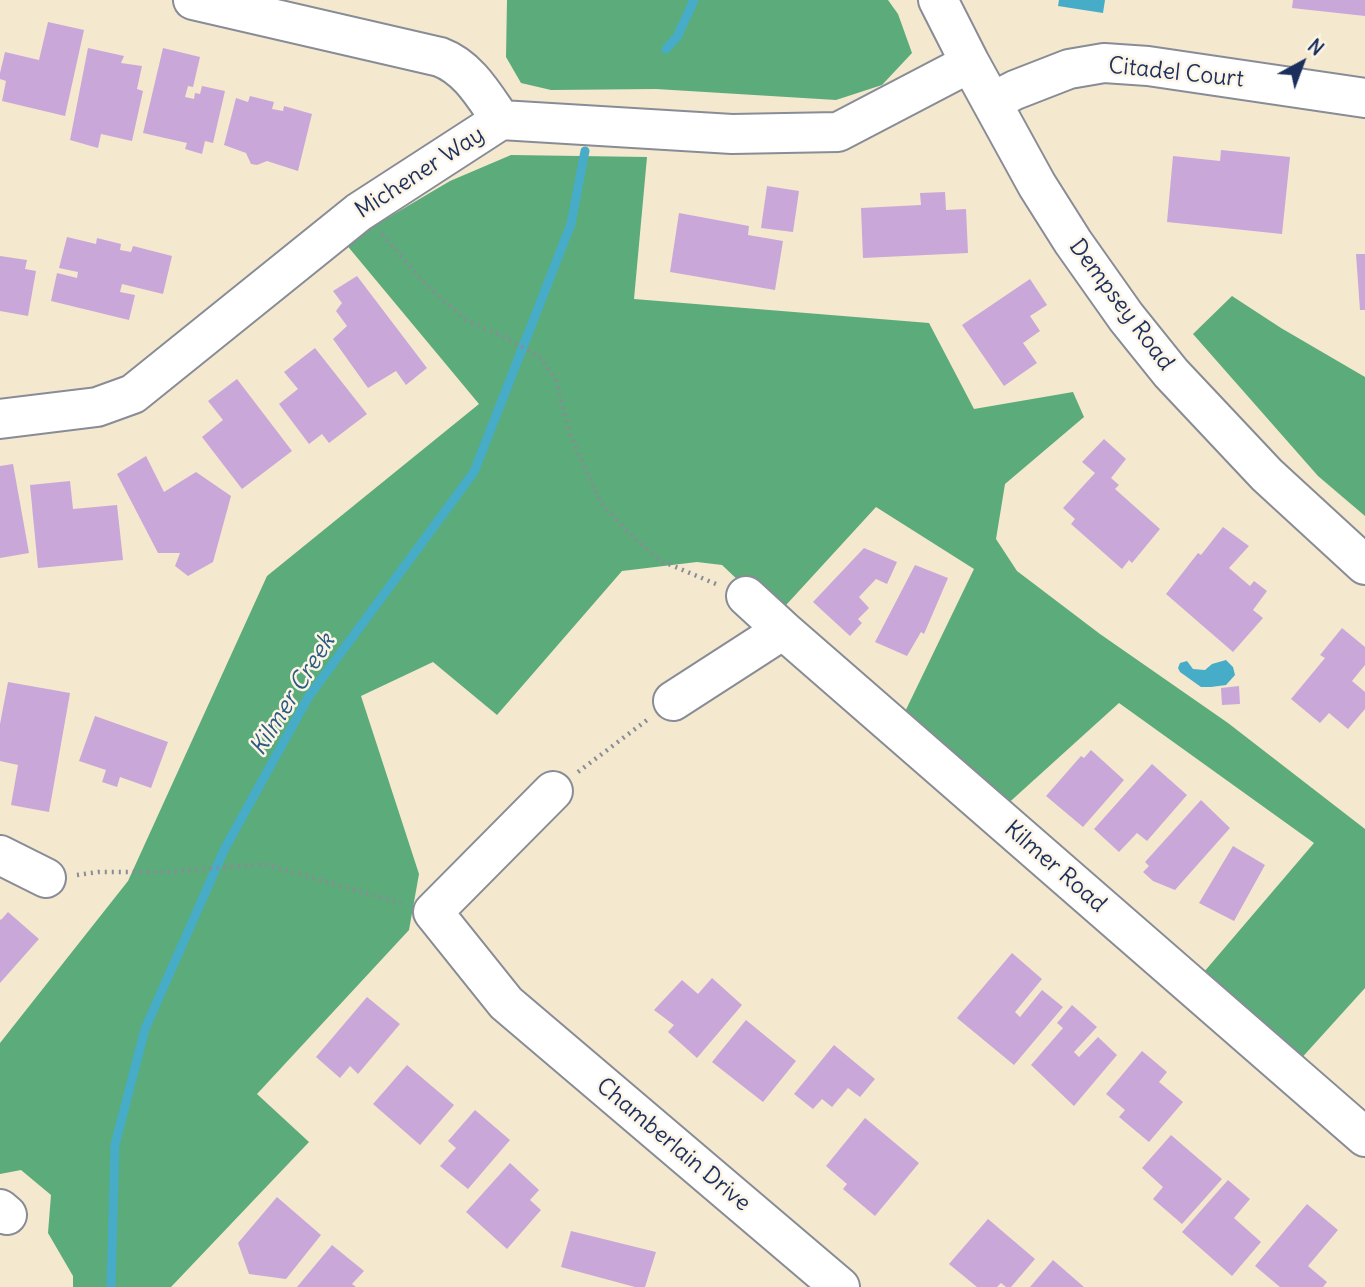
<!DOCTYPE html>
<style>
body{margin:0}
#map{position:relative;width:1365px;height:1287px;overflow:hidden;background:#f4e8ce;font-family:Delius,sans-serif}
canvas{display:block}
.north{position:absolute;left:1267px;top:28px;width:70px;height:70px;-webkit-text-stroke:5px #fcf5e5;paint-order:stroke;rotate:41deg;font-size:19px;font-weight:700;line-height:28px;text-align:center;color:#1b2f5e}
.north::after{content:'';display:block;margin:auto;width:24px;height:32px;background:#1b2f5e;clip-path:polygon(50% 0,100% 100%,50% 72%,0 100%)}
</style>
<div id="map">
<canvas width="1365" height="1287"></canvas>
<div class="north">N</div>
</div>
<script>
const ctx = document.querySelector('canvas').getContext('2d');
ctx.lineJoin = 'round';
function fill(path, color) {
  ctx.fillStyle = color;
  ctx.fill(path, 'evenodd');
}
function trace(path, color, width, dash) {
  ctx.strokeStyle = color;
  ctx.lineWidth = width;
  ctx.lineCap = dash ? 'butt' : 'round';
  ctx.setLineDash(dash || []);
  ctx.stroke(path);
}
function write(font, color, halo, rows, align = 'center') {
  ctx.font = font + ' Delius,sans-serif';
  ctx.lineWidth = 5;
  ctx.setLineDash([]);
  ctx.textBaseline = 'middle';
  ctx.strokeStyle = halo;
  ctx.fillStyle = color;
  for (const [text, x, y, turn = 0] of rows) {
    ctx.save();
    ctx.translate(x, y);
    ctx.rotate((+turn || 0) * Math.PI / 180);
    ctx.textAlign = isNaN(turn) ? turn : align;
    if (halo) ctx.strokeText(text, 0, 0);
    ctx.fillText(text, 0, 0);
    ctx.restore();
  }
}
fill(new Path2D(`
 M507,0H888L898,14L912,53L882,85L836,100L656,89L551,90L521,83L506,57Z
 M511,155L647,157L634,299L929,323L974,409L1073,392L1084,417L1005,484L996,539L1017,571L1100,634L1228,723L1365,829V988L1298,1062L1198,979L1314,843L1119,703L1003,808L900,722L974,569L876,507L776,616L722,565L697,562L622,571L497,715L433,662L361,696L419,874L409,930L257,1094L309,1142L171,1287H73V1276L48,1233L51,1195L21,1170L0,1174V1043L128,881L267,576L479,404L345,243L450,181Z
 M1232,296L1281,328L1365,377V516L1318,476L1193,334Z`), '#5bac7a');
fill(new Path2D(`
 M1059,0H1105L1103,13L1058,6Z
 M1226,660L1233,667L1235,675L1226,685L1211,687H1201L1180,672L1178,668L1180,663L1187,661L1193,669L1205,670L1212,664Z`), '#47acc7');
trace(new Path2D(`
 M666,49L677,37L694,0
 M111,1287L115,1145L145,1029L225,848L309,696L474,472L571,224L585,151`), '#47acc7', 9);
fill(new Path2D(`
 M1293,0H1365V16L1292,8Z
 M48,22L84,30L65,116L2,101L6,81L0,79V73L5,52L39,60Z
 M88,48L124,56L121,63L142,66L137,89L143,91L132,141L101,134L98,148L70,140Z
 M163,48L200,57L193,87L188,86L185,97L194,99L195,93L200,94L202,86L225,91L213,143L205,141L202,154L185,149L187,143L143,133Z
 M250,96L274,102L272,109L283,111L284,106L312,114L298,171L267,161L257,165L251,164L246,153L224,145L236,98L248,102Z
 M1221,150L1290,157L1282,234L1167,222L1173,156L1220,161Z
 M767,186L799,191L793,232L761,228Z
 M945,192L946,210L966,209L968,253L863,258L861,208L921,205L920,193Z
 M679,213L749,226L748,235L783,241L775,290L670,272Z
 M67,237L96,244L97,238L121,244L120,250L131,252L133,246L172,256L163,294L122,284L120,292L135,295L129,320L51,301L57,273L77,278L78,272L59,268Z
 M1356,254H1365V310H1360Z
 M0,256L27,260L25,269L36,271L28,316L0,311Z
 M357,276L427,368L406,385L396,371L368,388L333,339L347,326L336,311L342,303L333,291Z
 M1030,279L1047,305L1030,316L1040,331L1023,343L1037,363L1004,386L962,325Z
 M315,348L367,414L329,443L322,434L309,444L279,404L298,389L284,372Z
 M237,379L292,451L242,489L202,437L223,420L208,401Z
 M1104,439L1126,459L1111,478L1119,485L1115,489L1160,529L1132,563L1129,560L1122,569L1071,524L1075,519L1063,508L1095,473L1082,462Z
 M146,456L164,492L196,472L231,496L213,562L188,576L175,566L180,553H158L117,474Z
 M13,464L29,553L0,558V466Z
 M70,481L73,509L117,505L123,560L38,568L30,485Z
 M1223,527L1249,546L1229,568L1250,586L1254,581L1267,591L1253,610L1263,618L1233,652L1166,594L1198,553L1201,555Z
 M864,548L897,562L887,584L876,579L859,597L869,608L858,619L862,623L850,636L813,602Z
 M915,565L948,578L924,634L921,632L907,656L875,642Z
 M1342,628L1365,647V665L1352,681L1365,692V709L1348,729L1329,713L1320,723L1291,699L1325,658L1320,655Z
 M8,682L70,693L49,812L11,805L18,765L0,761V724Z
 M1239,686L1240,704L1222,705L1221,688Z
 M95,716L168,742L151,788L120,777L117,787L102,782L106,770L79,761Z
 M1091,750L1124,780L1083,827L1046,796L1081,756L1084,758Z
 M1152,764L1187,795L1147,841L1137,833L1119,852L1094,829Z
 M1201,800L1230,828L1175,890L1153,881L1143,872L1149,866L1145,862Z
 M1233,846L1265,865L1234,921L1199,903Z
 M8,912L39,939L0,983V919L1,920Z
 M1012,953L1042,979L1015,1012L1020,1017L1042,990L1063,1007L1014,1065L957,1018Z
 M712,978L742,1005L697,1058L668,1032L674,1025L654,1010L682,980L698,994Z
 M367,997L400,1024L358,1074L350,1066L340,1078L316,1057Z
 M1072,1005L1097,1027L1074,1052L1079,1057L1098,1037L1117,1055L1074,1106L1031,1065L1063,1028L1057,1023Z
 M746,1020L796,1061L763,1102L712,1062Z
 M834,1045L875,1079L860,1097L848,1088L832,1107L822,1099L813,1109L794,1094Z
 M1142,1051L1167,1072L1159,1082L1183,1102L1149,1142L1119,1117L1125,1110L1106,1094Z
 M407,1065L454,1105L420,1145L373,1104Z
 M475,1110L510,1140L468,1189L440,1166L456,1148L448,1141Z
 M865,1118L919,1163L875,1216L843,1189L847,1184L826,1166Z
 M1171,1135L1222,1179L1182,1224L1153,1199L1163,1187L1142,1168Z
 M510,1163L539,1190L530,1200L541,1210L507,1249L466,1212Z
 M1228,1180L1250,1199L1234,1218L1261,1242L1232,1276L1182,1232Z
 M277,1197L321,1235L286,1279L249,1274L238,1243Z
 M1307,1204L1338,1230L1308,1266L1327,1282L1323,1287H1280L1255,1266Z
 M988,1219L1035,1259L1011,1287H1006L1001,1283L997,1287H977L949,1264Z
 M571,1231L656,1252L645,1287H635L561,1267Z
 M332,1245L364,1271L352,1284L356,1287H297Z
 M1053,1260L1084,1287H1030Z`), '#caa7d9');
const minor = new Path2D(`
 M193,0L440,57C469,68 484,96 501,120
 M938,0L970,63L1037,185L1073,242L1126,317L1171,373L1267,475L1365,565
 M992,102L1015,90L1069,69L1104,63L1148,66L1365,98
 M0,419L97,407L133,394L359,212L501,120L732,134L838,132L970,63
 M746,596L783,630L1365,1137
 M673,701L783,630
 M553,791L433,912L506,1003L840,1287
 M0,855L46,878
 M0,1209L7,1215`);
trace(minor, '#888c96', 42);
trace(new Path2D(`
 M382,234L428,287L466,320L504,337L539,356L556,380L570,435L601,503L626,530L659,560L716,584
 M578,772L647,720
 M77,875L98,872H166L264,864L401,903`), '#888c96', 4.5, [2, 5]);
trace(minor, '#fff', 38);
write('23px', '#1b2f5e', '#fcf5e5', [
 ["Citadel Court",1176,73,6],
 ["Michener Way",420,173,-33],
 ["Dempsey Road",1121,305,53],
 ["Kilmer Road",1055,867,41],
 ["Chamberlain Drive",673,1145,40]
]);
write('italic 24px', '#2a5b83', '#fcf5e5', [
 ["Kilmer Creek",293,695,-58]
]);
</script>
